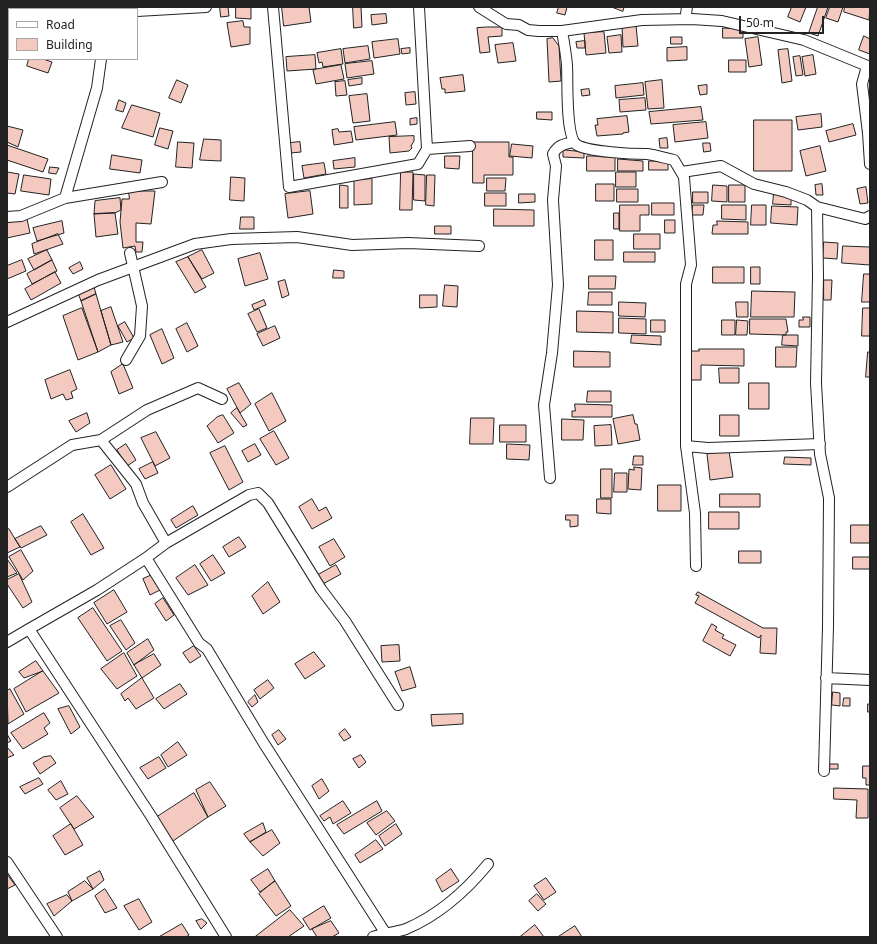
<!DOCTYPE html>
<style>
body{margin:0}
#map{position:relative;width:877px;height:944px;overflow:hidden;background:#fff;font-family:"Noto Sans",sans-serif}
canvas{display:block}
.frame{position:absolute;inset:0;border:8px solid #222;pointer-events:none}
.legend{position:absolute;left:8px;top:8px;width:130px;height:52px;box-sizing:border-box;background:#fff;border:1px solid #a7a7a7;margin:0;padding:5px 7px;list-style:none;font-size:12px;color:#222}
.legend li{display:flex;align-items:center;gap:8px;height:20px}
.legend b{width:20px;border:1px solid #a7a7a7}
.scale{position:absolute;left:739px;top:16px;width:85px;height:18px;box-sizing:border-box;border:2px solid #222;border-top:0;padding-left:5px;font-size:12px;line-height:14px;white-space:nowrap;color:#222;-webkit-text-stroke:3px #fff;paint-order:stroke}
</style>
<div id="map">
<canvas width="877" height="944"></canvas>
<div class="frame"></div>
<ul class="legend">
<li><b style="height:5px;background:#fff"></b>Road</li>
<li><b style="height:11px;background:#f3c9c0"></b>Building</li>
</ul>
<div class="scale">50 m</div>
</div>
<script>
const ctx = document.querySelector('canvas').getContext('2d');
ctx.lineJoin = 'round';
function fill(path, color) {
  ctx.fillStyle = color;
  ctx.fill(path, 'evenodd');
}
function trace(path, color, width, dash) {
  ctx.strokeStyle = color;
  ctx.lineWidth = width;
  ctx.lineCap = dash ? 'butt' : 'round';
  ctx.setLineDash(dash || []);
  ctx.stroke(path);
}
const building = new Path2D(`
 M220,7H228L229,16L221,17Z
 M236,7H251V19L236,18Z
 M282,7H309L311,22L284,26Z
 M353,7H361L362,27L354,28Z
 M559,7H567L565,15L557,13Z
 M612,7H624L623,11Z
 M792,7H806L800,22L788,17Z
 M818,7H828L818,36L809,33Z
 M830,7H843L838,22L826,18Z
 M845,7H870L869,20L844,12Z
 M386,14L387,23L372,25L371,15Z
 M243,21L244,27H250V44L231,47L227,23Z
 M636,25L638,46L623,47L622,26Z
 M487,27H502V36L488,37L490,52L480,53L477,28Z
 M7,28L9,29V44H7Z
 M723,28L743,29V38H723Z
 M604,32L606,53L586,55L584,33Z
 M621,35L622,52L609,53L607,37Z
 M864,36L870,39V54L859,50Z
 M671,37H682V44H671Z
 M758,37L762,65L749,67L745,39Z
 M553,38L559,46L561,81L549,82L547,39Z
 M398,39L400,54L374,58L372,42Z
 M585,41V48H577L576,42Z
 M513,43L516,61L498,63L495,45Z
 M368,46L370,59L345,63L343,49Z
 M687,47V60L667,61V48Z
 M410,48V53L402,54L401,49Z
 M341,49L343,64L323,67L322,62L319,63L317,53Z
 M788,49L792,81L782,83L778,50Z
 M315,55L316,69L287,71L286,57Z
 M813,55L816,74L805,76L802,57Z
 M800,56L803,75L796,76L793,57Z
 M29,59H43L52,62L48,73L27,66Z
 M729,60H746V72H729Z
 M372,61L374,74L347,78L345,64Z
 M341,65L344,79L316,84L313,70Z
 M463,75L465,91L445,93V89H442L440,78Z
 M362,78V84L349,86L348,80Z
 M177,80L188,85L181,103L169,98Z
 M662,80L664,108L648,109L645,82Z
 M345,81L347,95L336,96L335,82Z
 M643,83L644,95L616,98L615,86Z
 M707,85V94L700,95L698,86Z
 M589,89L590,95L582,96L581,90Z
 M415,92L416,104L406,105L405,93Z
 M367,94L370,121L353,123L349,96Z
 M645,98L646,110L620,112L619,100Z
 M119,100L126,103L123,112L116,110Z
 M132,105L160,113L153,137L122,128Z
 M701,107L703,120L651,124L649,112Z
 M537,112H552V120L537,119Z
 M821,114L822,127L798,130L796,117Z
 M627,116L629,132L623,133V134L597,136L595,125H598L597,119Z
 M417,118V124L410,125V119Z
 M754,120H792V171H754Z
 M395,122L397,135L356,140L354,127Z
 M706,122L708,138L675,142L673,125Z
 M853,124L856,135L829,142L826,131Z
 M7,126L23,130L18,147L7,142Z
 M160,128L173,131L168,149L155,145Z
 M338,129L339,132L351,131L353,142L334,145L332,130Z
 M414,136V141L411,146L412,148L409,151L390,153L389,137Z
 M667,138L668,148H660L659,139Z
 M204,139L221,140V161L200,160Z
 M178,142L194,143L192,168L176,167Z
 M300,142L301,152L291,153L290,143Z
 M473,142H509V157H513V175H484V183H473Z
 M703,143H710L711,151L704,152Z
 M512,144L533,146L532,158L510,156Z
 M7,145L48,159L43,172L7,160Z
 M820,146L826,171L806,176L800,151Z
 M566,150L584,152V158L563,157V151Z
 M112,155L142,160L140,173L110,169Z
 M445,156H460L459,169L445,168Z
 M587,156H615V171H587Z
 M355,158V167L334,169L333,161Z
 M618,159L643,161V171H618Z
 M649,161H668V170H649Z
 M324,163L326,174L304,178L302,166Z
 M50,167L59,168L56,174L49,173Z
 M7,172L19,174L15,194L7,193Z
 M401,172H413L412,210H400Z
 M616,172H636V187H616Z
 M414,174L425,175V201L414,200Z
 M24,175L51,179L49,195L21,191Z
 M427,175H435L434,206L426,205Z
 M231,177L245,178L244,201L230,200Z
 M487,178H506L505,191H487Z
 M372,179V204L354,205V180Z
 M596,184H614V201H596Z
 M822,184L823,195H816L815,185Z
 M340,185L348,186V208H340Z
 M713,185L727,186V202L712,201Z
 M729,185H745V202H729Z
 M866,187L868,203L860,204L857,189Z
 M617,189H638V202H617Z
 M129,191H155L151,224L136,223V242H143L142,252H136L135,246L123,248L120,222L122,199H129Z
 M310,191L313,214L288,218L285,194Z
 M693,192H708V203H693Z
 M485,193H506V206H485Z
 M774,193L786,194V198H791V205L773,204Z
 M519,194H535V202L519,203Z
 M120,198L121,210L115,213L94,214L95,201Z
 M652,203H674V215H652Z
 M620,205H649V215H640V231H620Z
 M693,205H704L703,215H692Z
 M722,205H746V220L722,219Z
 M752,205H766V225H751Z
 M772,206L798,207L797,225L771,223Z
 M494,209L534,210V226H494Z
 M115,213L118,234L96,237L94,214Z
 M614,213H619V229H614Z
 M241,217H254V229H240Z
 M27,219L30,233L7,238V223Z
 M665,220H675V233H665Z
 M62,221L64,233L37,241L33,228Z
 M717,221L748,222V234H712L713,225H717Z
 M435,226H451V234H435Z
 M58,234L63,244L34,254L32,244Z
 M634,234H660V249H634Z
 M595,240H613V260H595Z
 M824,242L838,243L837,259L823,258Z
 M843,246L870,247V265L842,263Z
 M47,250L52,260L34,270L28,259Z
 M202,250L214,273L202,279L188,257Z
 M624,252H655V262H624Z
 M260,253L268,279L245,286L238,259Z
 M188,257L206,287L195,293L176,262Z
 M22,260L26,271L7,279V266Z
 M52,260L57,271L32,284L27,274Z
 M80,262L83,269L73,274L69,268Z
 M713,267H744V283H713Z
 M751,267H760V284H751Z
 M334,270L344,271V278H333Z
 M55,272L61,283L31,300L25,289Z
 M864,274H870V302H862Z
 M589,276H616L615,289H589Z
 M285,280L289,295L282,298L278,282Z
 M824,280H832L831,300H824Z
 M445,285L458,286L457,307L443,306Z
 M94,287L96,294L81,301L78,293Z
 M752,291L795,292L794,317H751Z
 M589,292H612V305H588Z
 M96,294L111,345L98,352L81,301Z
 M420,295H437V307L420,308Z
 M264,300L266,305L254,310L252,305Z
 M619,302L646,303L645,317L619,316Z
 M736,302H748V317H737Z
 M111,307L123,342L111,345L101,311Z
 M82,308L98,352L78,360L63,316Z
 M863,308H870V336H862Z
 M259,309L267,328L257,332L248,314Z
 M577,311L613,312V333L577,332Z
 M803,317H810V327H799V320H803Z
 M619,318L646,319V334L619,333Z
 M750,319H786L788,332H786V335L750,334Z
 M651,320H665V332H651Z
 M722,320H735V335H722Z
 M737,320L748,321L747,335H736Z
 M125,322L134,338L127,342L118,326Z
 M187,323L198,346L187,352L176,329Z
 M275,326L280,338L263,346L257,334Z
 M162,329L174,358L162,364L150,335Z
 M632,335L661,336V345L631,343Z
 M783,335H798V346L782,345Z
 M776,347H797L796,367H776Z
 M699,349H744V366L701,365V380H689L690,351H699Z
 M574,351L610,352V367H574Z
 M868,352H870V377H866Z
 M123,364L133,388L119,394L111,372Z
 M719,368H739V383H720Z
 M70,370L77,389L71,392L73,398L66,400L63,394L51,399L45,380Z
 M239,383L251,404L240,413L227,389Z
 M749,383H769V409H749Z
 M588,391H611V402H587Z
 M272,393L286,421L269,431L255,404Z
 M575,404L612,405V417H572V411H575Z
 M237,408L247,425L243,427L231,413Z
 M87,413L90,423L76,432L69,421Z
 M223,415L234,433L218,443L207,426L217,417Z
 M633,415L635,424H637L640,440L618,444L613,419Z
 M720,415H739V436H720Z
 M471,418H494L493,444H470Z
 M562,419L584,420L583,440H562Z
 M500,425H526V442H500Z
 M611,425L612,445L595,446L594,426Z
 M274,431L289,458L276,465L260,439Z
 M156,432L170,458L155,466L141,438Z
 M126,444L136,460L127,466L117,450Z
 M255,444L261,455L248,462L242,451Z
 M507,444L530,445L529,460L507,459Z
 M225,446L243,482L229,490L210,453Z
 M729,451L733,477L710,480L707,454Z
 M634,456H643V465H633Z
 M785,457L811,458V465L784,464Z
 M153,462L158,473L145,479L139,469Z
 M111,465L126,489L110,499L95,475Z
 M634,467L642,468L641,490L628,489L629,469L634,470Z
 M601,469H612V498H601Z
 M615,473H627V492H614Z
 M658,485H681V511H658Z
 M720,494H760V507H720Z
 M312,499L319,511L326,507L332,518L312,529L299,507Z
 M597,499H611V514L597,513Z
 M193,506L198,515L176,528L171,520Z
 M709,512H739V529H709Z
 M83,514L104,548L91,555L71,522Z
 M566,515H578V526L570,527V520H566Z
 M851,525H870V543H851Z
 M41,526L47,535L21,548L15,539Z
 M9,529L20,547L7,553V530Z
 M239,537L246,547L229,557L223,547Z
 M334,539L345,557L330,566L319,547Z
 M21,550L33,571L23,580L9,557Z
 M739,551H761V563H739Z
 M213,555L225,573L211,581L200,564Z
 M853,557H870V569H853Z
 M7,559L17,573L7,577Z
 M195,565L208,585L188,595L176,578Z
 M336,565L341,574L323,584L318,575Z
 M19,574L32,602L23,608L7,584V580Z
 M152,575L160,590L150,595L143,579Z
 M268,582L280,602L263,614L252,596Z
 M114,590L127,612L107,624L94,603Z
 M698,592L763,628H777L776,654L760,653L761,635L759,638L695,603L699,596L696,595Z
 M163,598L174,615L166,621L155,604Z
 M93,608L122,651L107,661L78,618Z
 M121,620L135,643L126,650L110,626Z
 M712,624L717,627L715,630L724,635L722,638L736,645L730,656L703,641Z
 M148,639L154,650L134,665L127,653Z
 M399,645L400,661L382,662L381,646Z
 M194,646L201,656L190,663L183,653Z
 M314,652L325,666L305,679L295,664Z
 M124,653L137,676L117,689L101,669Z
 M154,654L161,665L142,678L134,665Z
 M36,661L43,671L24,678L19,672Z
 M410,667L416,687L402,691L395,672Z
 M43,671L59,693L26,712L14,689Z
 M142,678L154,698L136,709L128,698L125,701L121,694Z
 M268,680L274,688L260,699L254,690Z
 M180,684L187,694L164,709L156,699Z
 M10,689L24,714L8,724L7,691Z
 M833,692L840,693V706L832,705Z
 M255,695L258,702L252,707L248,702Z
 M844,698H850V706H843Z
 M868,704H870V712H868Z
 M69,706L80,727L71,734L58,709Z
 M44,713L50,723L44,728L48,734L23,749L11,733Z
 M463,714V724L432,726L431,715Z
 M345,729L351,737L344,741L339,734Z
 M279,730L286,739L278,745L272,735Z
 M7,734L11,741L7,743Z
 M178,742L187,755L168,767L161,755Z
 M7,747L14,755L7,758Z
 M361,755L366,762L359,768L353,759Z
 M51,756L56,763L40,774L33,763L43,757Z
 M159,757L166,768L148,779L140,768Z
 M830,764H838V769H830Z
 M863,766H870V785H866V778H863Z
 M39,778L43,784L25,794L20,787Z
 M322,779L329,791L319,799L312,786Z
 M61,781L68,794L56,800L48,790Z
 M210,782L226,806L208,817L196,790Z
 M834,788L868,789V818H856L857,800L834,799Z
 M194,793L208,817L173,841L157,817Z
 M77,796L94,817L74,829L60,808Z
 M343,801L351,813L333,824L330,817L324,821L320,816Z
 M377,801L382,811L344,834L337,825Z
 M387,811L395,821L376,835L367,823Z
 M263,823L266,832L250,842L244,834Z
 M71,824L83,845L65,855L53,836Z
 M396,824L402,834L385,846L379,836Z
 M272,830L280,843L263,856L250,842Z
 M376,840L383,849L360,863L355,855Z
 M268,869L275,881L260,892L251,880Z
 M451,869L459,881L442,892L436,880Z
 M100,871L104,880L93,889L87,878Z
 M7,874L15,885L7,889Z
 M546,878L556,892L544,900L534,886Z
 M85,881L93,889L72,901L68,892Z
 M275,881L291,906L276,916L259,894Z
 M105,889L117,908L105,913L95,896Z
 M537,894L546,904L538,911L529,901Z
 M67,895L72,901L54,916L47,904Z
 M139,899L152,922L139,930L124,906Z
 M324,906L331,918L310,930L303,919Z
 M290,910L304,926L288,937H255Z
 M202,919L207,923L201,929L196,921Z
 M331,921L339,933L332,937H317L312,929Z
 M182,924L189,935L186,937H159Z
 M535,925L544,937H520Z
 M575,926L582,937H558Z`);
fill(building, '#f3c9c0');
trace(building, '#222', 1);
const street = new Path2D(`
 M78,7L91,9
 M273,7L289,187L418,164L427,149L419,7
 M479,7L506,24L519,25L528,30L539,31H562L642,20L692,19L722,21L804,40L870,67
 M137,11L206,7
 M686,14L687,7
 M562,31C564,42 566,54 567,65C568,80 565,137 577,145C589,152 632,154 647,154C655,155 665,158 674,160L684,177L691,265L686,284V446L695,513L696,566
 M867,66L862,84L868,133L870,164
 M427,149L470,146
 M682,172L721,166L754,184L786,192L807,200L817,207L818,276L816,383L820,454L829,498L828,627L824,771
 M65,198L97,88L101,59
 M817,207L865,219L870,216
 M7,217L21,216L65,198L162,182
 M7,322L98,280L195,244L231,239L297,237L352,245L408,243L479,246
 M126,360L140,336L142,306L130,253
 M101,440L136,484L143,503L166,543
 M686,446L708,448L820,444
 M550,478L544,405L552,353L558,285L553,200L556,166L553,154C558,145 564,144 574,142
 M7,487L72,445L101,440L147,410L198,388L222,399
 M146,558L199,643L207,649L263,742L386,934
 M7,642L29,629
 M826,678L870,680
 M7,862L57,937
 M226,937L151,816L29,629L97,590L146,558L166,543L249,495L258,493L268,503L321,589L345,621L398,705
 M373,937C383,933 395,933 406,929C439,915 465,892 488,864`);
trace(street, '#222', 12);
trace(street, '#fff', 10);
</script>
